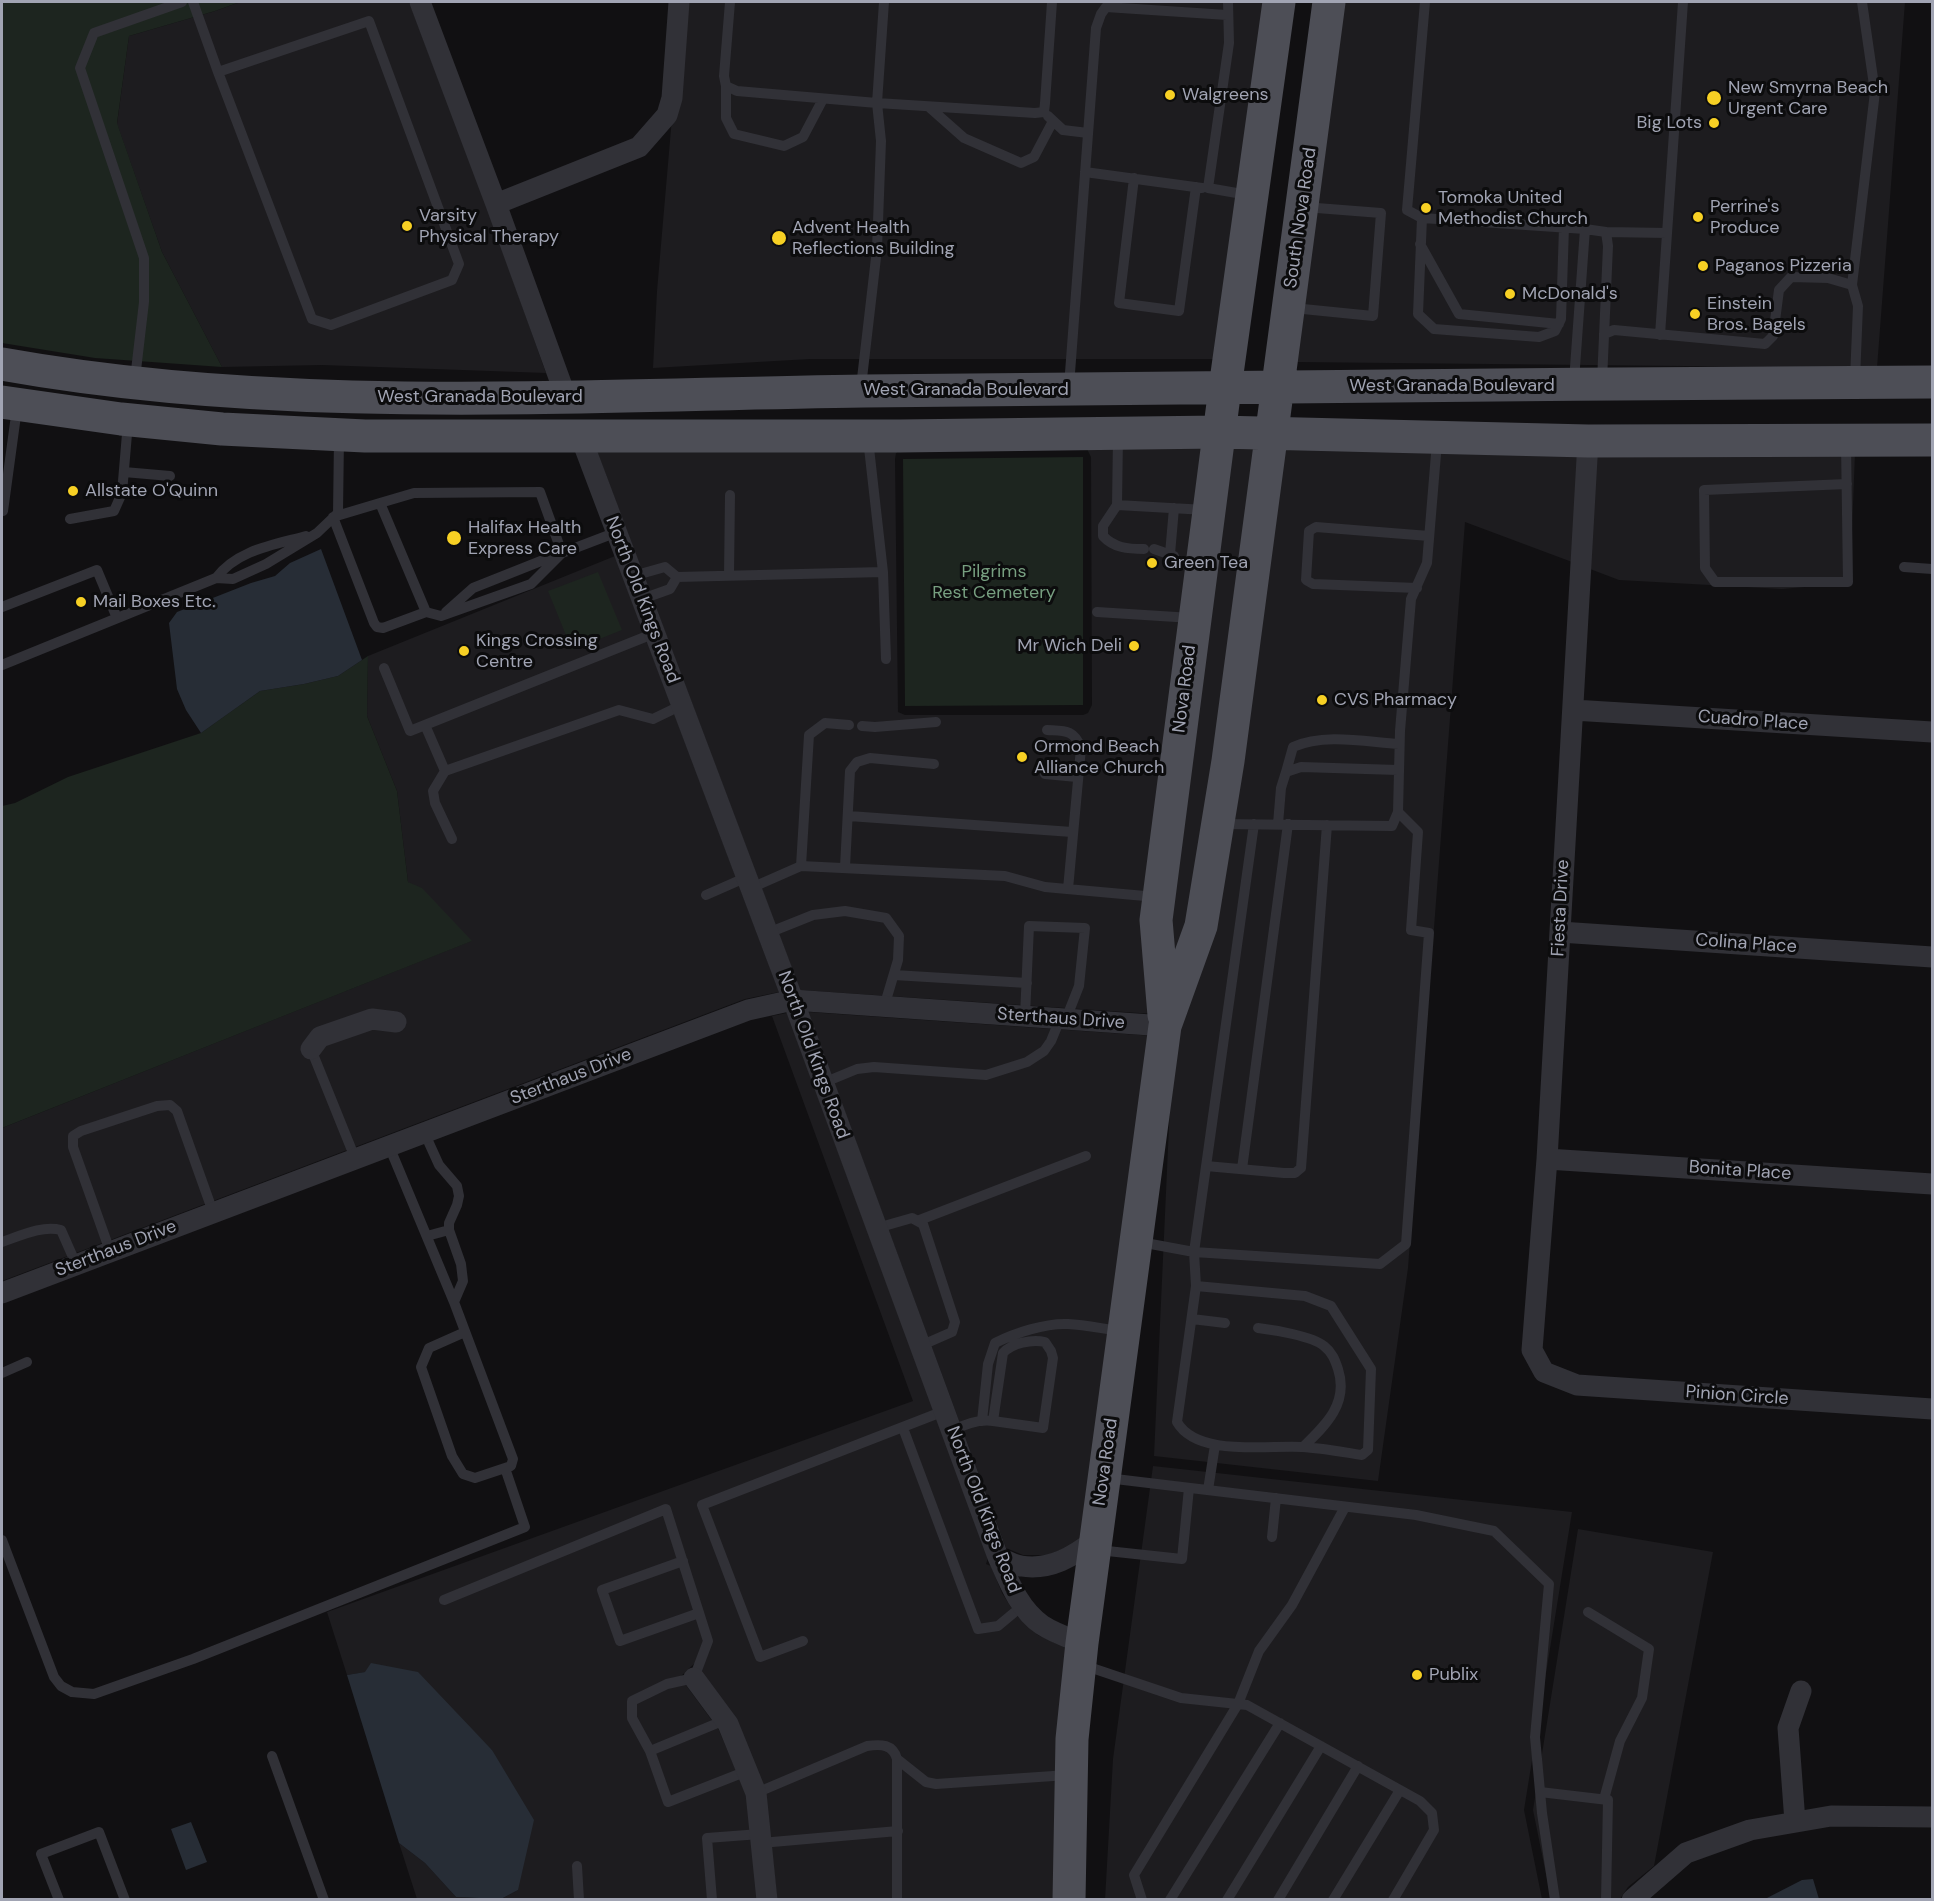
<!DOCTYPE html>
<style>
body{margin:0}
#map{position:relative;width:1934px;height:1901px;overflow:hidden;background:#111012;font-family:"DM Sans",sans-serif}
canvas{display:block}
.frame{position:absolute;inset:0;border:3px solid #a1a4b3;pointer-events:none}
</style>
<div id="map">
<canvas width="1934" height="1901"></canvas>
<div class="frame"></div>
</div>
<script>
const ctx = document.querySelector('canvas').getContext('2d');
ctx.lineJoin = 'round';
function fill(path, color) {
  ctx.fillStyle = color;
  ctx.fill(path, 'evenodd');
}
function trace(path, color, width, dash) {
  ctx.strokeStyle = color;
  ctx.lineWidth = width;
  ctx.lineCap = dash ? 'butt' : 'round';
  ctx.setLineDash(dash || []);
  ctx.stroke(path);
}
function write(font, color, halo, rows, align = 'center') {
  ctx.font = font + ' "DM Sans",sans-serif';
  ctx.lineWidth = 6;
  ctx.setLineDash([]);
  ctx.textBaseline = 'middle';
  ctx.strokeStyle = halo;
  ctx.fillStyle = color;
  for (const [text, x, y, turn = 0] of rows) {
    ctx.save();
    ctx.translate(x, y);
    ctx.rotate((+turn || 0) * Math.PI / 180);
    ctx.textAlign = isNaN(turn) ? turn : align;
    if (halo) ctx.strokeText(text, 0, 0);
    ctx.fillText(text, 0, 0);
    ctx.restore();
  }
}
fill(new Path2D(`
 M240,2H409L481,190L546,373L322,365L222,367L162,252L117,124L129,36L215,11Z
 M682,2H1270L1220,359H810L653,368L657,291Z
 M1338,2H1905L1877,368L1296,362Z
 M1208,443L1154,1014L800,990L597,451L901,450L896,453L895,459L898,712L905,715H1083L1088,713L1092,705L1091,457L1087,449Z
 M1228,444H1261L1192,923L1171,981L1166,920Z
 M1281,445L1578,451L1572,562L1465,522L1408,1268L1378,1481L1154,1456L1173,1038Z
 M1597,452L1855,453L1850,583L1782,589L1619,580L1590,569Z
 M615,556L779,992L745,999L2,1281V1128L471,941L408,882L397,791L367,716L368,656Z
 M808,1012L1154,1036L1087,1533L1071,1546L1047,1555H1023L1006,1548Z
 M787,1013L988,1558L986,1564L991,1566L1002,1593L1016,1615L1038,1635L1072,1651L1059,1899H777L765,1789L695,1663L680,1677L719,1730L747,1797L758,1899H501L518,1890L492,1750L468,1726L366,1672L347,1675L327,1612L913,1401L772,1016Z
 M1153,1466L1572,1512L1524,1810L1542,1899L1105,1900L1113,1759Z
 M1578,1529L1713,1552L1654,1866L1628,1887L1620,1899H1551L1533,1810Z
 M399,1843L425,1863L456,1897L485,1899H417Z`), '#1d1c1f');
fill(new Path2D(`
 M2,2H240L215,11L129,36L117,123L162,252L222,367L95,358L2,343Z
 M1083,457V705L905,706L903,459Z
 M598,572L622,630L572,650L548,591Z
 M368,656L367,716L397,791L408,882L422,888L472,941L2,1128V806L15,803L68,777L201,733L260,691L304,684L338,676Z`), '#1d251f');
fill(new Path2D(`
 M321,549L362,660L338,676L304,684L260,691L201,733L186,710L177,689L169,623L177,612L251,583L275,576L290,563Z
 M371,1663L418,1672L492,1750L534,1820L518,1890L501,1899L456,1897L425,1863L399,1843L347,1675L365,1672Z
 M191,1822L207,1862L186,1870L171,1829Z
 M1813,1879L1819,1899H1765L1802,1880Z`), '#272d36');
trace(new Path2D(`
 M193,2L218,72L312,319L331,325L452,280L459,264L369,21L218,72
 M730,2L724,76L726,86L737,91L877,103L1035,113L1044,112L1045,103L1052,2
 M1228,2L1229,43L1208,188L1248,195
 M1106,7L1227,15
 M726,86V118L734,134L784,146L803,137L823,99
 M929,107L964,138L1021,163L1034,157L1053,121
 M1048,116L1063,130L1088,133
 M1085,172L1202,188
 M1134,178L1119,303L1179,311L1196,187
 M1422,218L1407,210L1425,2
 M1564,227L1561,319L1555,331L1539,337L1434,329L1418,314L1422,218L1585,229L1606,232L1608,246L1602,381
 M1606,232L1667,233
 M1420,244L1459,314L1559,324
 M1852,285L1875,92L1862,2
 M1293,308L1373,316L1381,213L1304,207
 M1604,334L1614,330L1765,344L1773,336L1779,290L1791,277L1828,278L1852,285L1858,306L1855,379
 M1660,335L1683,2
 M135,379L144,302V258L80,68L94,33L182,2
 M1574,381L1585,229
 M1069,386L1096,28L1101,14L1106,7
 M861,387L877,249L881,141L877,103L884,2
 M1118,437L1117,505L1103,526V536C1114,548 1128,549 1144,549
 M1846,444L1848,582H1715L1705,568L1704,490L1847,484
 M124,472L170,476
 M380,503L333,517L374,623L377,627L383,628L426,612L380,503L414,493L540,492L562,553L617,532
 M1117,505L1206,510
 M3,511L17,408
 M70,519L114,511L122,493L128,422
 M1154,549L1174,556L1176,563L1198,566
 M1170,554L1174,508
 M1904,567L1932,569
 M883,572L886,659
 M729,575L730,495
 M633,576L665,567L677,577L883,572L868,439
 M216,578C237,550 273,545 306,536
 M1417,588L1313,584L1306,580L1309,531L1316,527L1429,536
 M642,599L670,589L677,577
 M2,607L97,570L117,618
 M426,612L441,616L531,584L562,553
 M446,612L473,588L556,555
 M1097,612L1192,618
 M2,665L216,578L233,579L266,564L317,533L338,513L339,438
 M384,668L410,731L655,633
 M425,725L445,771
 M862,726L875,727L936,722
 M1047,730C1064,731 1074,729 1081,748L1068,889
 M1286,772L1293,747C1325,733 1366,742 1399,744
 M1045,774L1077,777
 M849,816L1072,832
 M1221,824L1392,826L1398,812L1400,731L1411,599L1427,563L1437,442
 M1254,824L1194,1252L1380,1264L1406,1244L1429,933L1411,930L1418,832L1398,812
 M1278,824L1281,788L1286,772L1301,767L1398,770
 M452,839L435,803L433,791L445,771L619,710L653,719L682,705
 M801,866L809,735L825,723L849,725
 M845,867L850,771L857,762L870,758L934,764
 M751,888L801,866L1005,876L1045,887L1156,897
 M706,895L747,877
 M768,933L813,915L845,911L886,918L899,936L898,960L884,1007
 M894,975L1027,983
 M1025,1016L1029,926L1085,928L1079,986L1066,1019
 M311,1049L355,1158
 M823,1083L857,1069L874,1067L986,1075L1027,1062L1044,1051L1051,1041L1060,1019
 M389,1146L454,1302L463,1281L461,1264L449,1230V1223L457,1205L459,1196L457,1186L439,1165L424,1132
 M1206,1166L1284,1173H1295L1301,1168L1327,825
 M1242,1169L1288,824
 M917,1221L1086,1156
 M877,1228L912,1218L923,1224L955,1322L952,1332L920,1346
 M427,1236L449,1230
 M2,1242C20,1236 42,1225 61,1230L76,1264
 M1140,1242L1194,1252L1196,1286L1177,1422C1197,1457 1267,1445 1302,1447C1322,1448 1342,1452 1362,1455L1368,1450L1371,1369L1331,1306L1305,1296L1196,1286
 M110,1251L73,1147V1136L81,1131L157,1106L170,1105L177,1111L213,1212
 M454,1302L513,1459L511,1466L475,1478L463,1474L452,1456L421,1367L429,1348L465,1332
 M1192,1319L1225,1323
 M1258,1328C1274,1330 1312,1336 1324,1346C1332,1352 1335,1360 1338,1369C1349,1403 1326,1425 1303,1447
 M2,1373L27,1362
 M982,1421L988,1364L995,1343C1015,1333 1045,1323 1068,1324C1086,1325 1104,1329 1121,1331
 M903,1428L978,1629L998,1626L1022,1606
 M952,1431C965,1424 978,1419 993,1421L1043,1428L1053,1358L1051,1351L1045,1342C1032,1339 1012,1343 1003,1353L993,1421
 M1107,1478L1416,1515L1494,1531L1549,1584L1535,1737L1542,1813L1555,1900
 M1208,1490L1215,1445
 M1272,1537L1276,1498
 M2,1540L54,1677L61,1686L72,1692L94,1694L193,1659L525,1527L505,1468
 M1098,1550L1182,1559L1189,1488
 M683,1561L602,1590L620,1641L699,1613
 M444,1600L666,1509L708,1641L694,1678L667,1684L632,1701V1718L650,1751
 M1588,1612L1649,1649L1642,1698L1620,1741L1604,1799
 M803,1641L760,1657L702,1505L944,1411
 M1083,1665L1181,1698L1247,1705L1420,1801L1432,1813L1434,1830L1393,1900
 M725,1720L650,1751L668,1802L747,1771
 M272,1756L324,1900
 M897,1759L926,1782L936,1784L1068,1775
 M1540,1792L1608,1800L1606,1900
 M756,1793L867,1746C881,1744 893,1744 897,1759V1900
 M761,1843L898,1831
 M577,1866L579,1900
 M59,1900L41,1854L99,1832L125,1900
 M712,1900L707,1838L760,1834
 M1142,1900L1134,1875L1238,1704L1259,1651L1292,1605L1345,1507
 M1170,1900L1280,1723
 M1227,1900L1321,1746
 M1278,1900L1358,1766
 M1333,1900L1400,1790`), '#313137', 10);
trace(new Path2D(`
 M420,2L496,204L566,397
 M496,204L639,147L667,115L672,98L679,2
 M580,435L793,1000L998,1557C1009,1582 1019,1609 1042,1625C1054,1633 1069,1638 1082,1643
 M1588,441L1547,1159L1532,1350L1544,1372L1577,1385L1932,1409
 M1573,710L1932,732
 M1560,932L1932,957
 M311,1049L320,1037L372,1019L396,1022
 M1547,1159L1932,1184
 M2,1293L748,1010L793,1000L1165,1026
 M998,1557C1005,1560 1013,1565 1021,1566C1050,1571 1074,1556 1096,1539
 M694,1678L728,1724L756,1793L767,1900
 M1795,1822L1788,1728L1801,1691
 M1632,1900L1686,1853L1750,1830L1831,1816L1932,1817`), '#313137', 21);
trace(new Path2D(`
 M2,364C286,415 576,395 864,391C1220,385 1576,385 1932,382
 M2,402L121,419L222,429L365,436H900L1219,432L1588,441L1932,440
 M1164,1015L1156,920L1225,388L1279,2
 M1069,1900L1072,1739L1082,1643L1165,1026L1201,926L1228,761L1329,2`), '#4d4e56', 33);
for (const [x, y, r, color] of [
 [1170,95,6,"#f7d024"],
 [1714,98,8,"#f7d024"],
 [1714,123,6,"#f7d024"],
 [1426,208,6,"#f7d024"],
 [1698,217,6,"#f7d024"],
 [407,226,6,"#f7d024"],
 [779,238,8,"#f7d024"],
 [1703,266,6,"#f7d024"],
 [1510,294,6,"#f7d024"],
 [1695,314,6,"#f7d024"],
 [73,491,6,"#f7d024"],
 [454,538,8,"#f7d024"],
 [1152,563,6,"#f7d024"],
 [81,602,6,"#f7d024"],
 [1134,646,6,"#f7d024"],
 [464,651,6,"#f7d024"],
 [1322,700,6,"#f7d024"],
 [1022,757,6,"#f7d024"],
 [1417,1675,6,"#f7d024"]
]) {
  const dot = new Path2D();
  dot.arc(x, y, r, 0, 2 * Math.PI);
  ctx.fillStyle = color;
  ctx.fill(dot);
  trace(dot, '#0c0c0d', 2);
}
write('18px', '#a1a4b3', '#0c0c0d', [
 ["New Smyrna Beach",1728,88],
 ["Urgent Care",1728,109],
 ["Walgreens",1182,95],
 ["Big Lots",1702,123,"right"],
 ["Tomoka United",1438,198],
 ["Methodist Church",1438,219],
 ["Perrine's",1710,207],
 ["Produce",1710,228],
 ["Varsity",419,216],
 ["Physical Therapy",419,237],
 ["Advent Health",792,228],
 ["Reflections Building",792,249],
 ["Paganos Pizzeria",1715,266],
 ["McDonald's",1522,294],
 ["Einstein",1707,304],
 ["Bros. Bagels",1707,325],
 ["Allstate O'Quinn",85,491],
 ["Halifax Health",468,528],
 ["Express Care",468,549],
 ["Green Tea",1164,563],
 ["Mail Boxes Etc.",93,602],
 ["Kings Crossing",476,641],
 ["Centre",476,662],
 ["Mr Wich Deli",1122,646,"right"],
 ["CVS Pharmacy",1334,700],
 ["Ormond Beach",1034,747],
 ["Alliance Church",1034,768],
 ["Publix",1429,1675]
], 'left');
write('18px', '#a1a4b3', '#0c0c0d', [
 ["South Nova Road",1301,218,-82],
 ["West Granada Boulevard",1452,386],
 ["West Granada Boulevard",966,390],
 ["West Granada Boulevard",480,397],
 ["North Old Kings Road",642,600,69],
 ["Nova Road",1185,689,-83],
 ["Cuadro Place",1753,721,4],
 ["Fiesta Drive",1561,908,-87],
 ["Colina Place",1746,944,4],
 ["Sterthaus Drive",1061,1019,4],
 ["North Old Kings Road",813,1055,70],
 ["Sterthaus Drive",571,1077,-21],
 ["Bonita Place",1740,1171,4],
 ["Sterthaus Drive",116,1249,-21],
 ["Pinion Circle",1737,1396,4],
 ["Nova Road",1106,1462,-82],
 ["North Old Kings Road",983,1510,69]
]);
write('18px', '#779f80', '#0c0c0d', [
 ["Pilgrims",994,572],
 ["Rest Cemetery",994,593]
]);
</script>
